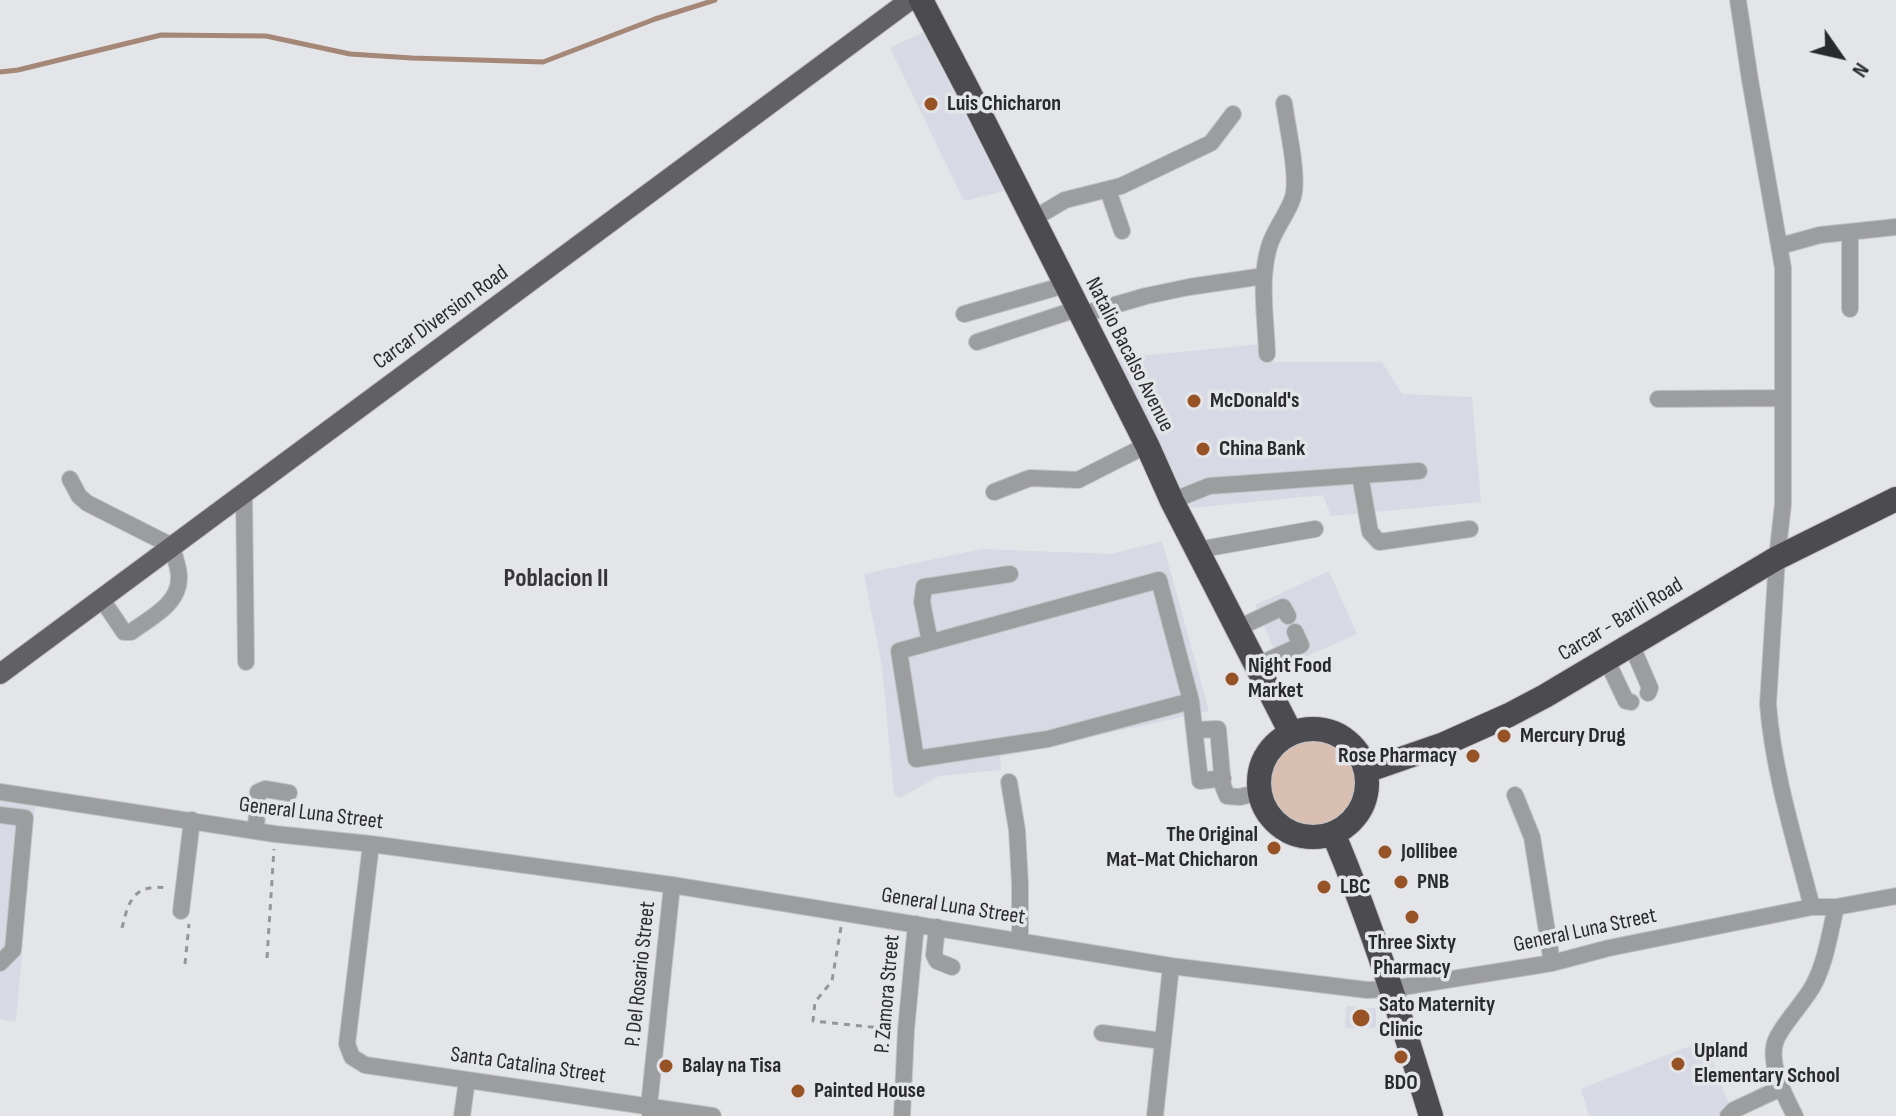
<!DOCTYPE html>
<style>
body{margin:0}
#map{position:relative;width:1896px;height:1116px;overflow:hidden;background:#e4e5e9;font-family:"Sofia Sans Condensed",sans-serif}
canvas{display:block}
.north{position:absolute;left:1800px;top:16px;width:80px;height:80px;-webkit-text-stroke:6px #e4e5e9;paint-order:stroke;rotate:124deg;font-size:22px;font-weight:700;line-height:32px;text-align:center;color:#292a2b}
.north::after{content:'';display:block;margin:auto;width:28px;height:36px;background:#292a2b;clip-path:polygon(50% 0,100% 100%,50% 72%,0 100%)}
</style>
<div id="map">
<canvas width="1896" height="1116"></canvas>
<div class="north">N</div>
</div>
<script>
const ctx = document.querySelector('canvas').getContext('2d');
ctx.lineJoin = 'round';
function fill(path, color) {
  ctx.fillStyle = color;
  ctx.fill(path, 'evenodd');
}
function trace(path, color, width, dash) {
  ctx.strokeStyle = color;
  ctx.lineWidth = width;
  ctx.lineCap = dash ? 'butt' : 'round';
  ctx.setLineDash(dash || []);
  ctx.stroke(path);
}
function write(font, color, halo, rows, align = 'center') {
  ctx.font = font + ' "Sofia Sans Condensed",sans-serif';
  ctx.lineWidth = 7;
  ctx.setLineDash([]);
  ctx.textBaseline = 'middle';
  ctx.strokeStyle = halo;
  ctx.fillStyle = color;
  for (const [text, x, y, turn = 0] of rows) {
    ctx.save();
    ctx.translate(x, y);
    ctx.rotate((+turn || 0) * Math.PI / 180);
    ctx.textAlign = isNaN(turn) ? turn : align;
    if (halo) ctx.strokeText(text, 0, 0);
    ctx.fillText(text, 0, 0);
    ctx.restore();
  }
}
fill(new Path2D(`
 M923,32L1004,191L964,201L890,48Z
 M1262,344L1263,362H1382L1402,394L1472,397L1481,502L1331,516L1323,495L1191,508L1124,381L1118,358Z
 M1162,541L1209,711L1000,757L1001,770L939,776L900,798L894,795L882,666L864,574L982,549L1111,554Z
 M1329,571L1357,634L1282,667L1255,605Z
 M0,801L35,805L16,1022L0,1019Z
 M1346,1006L1376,1008V1028H1345Z
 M1705,1040L1729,1105L1718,1116H1589L1581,1089Z`), '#d7d9e4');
fill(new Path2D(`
 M1264 782a48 48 0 1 1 96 0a48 48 0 1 1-96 0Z`), '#d8bfb1');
trace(new Path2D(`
 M0,72L18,70L161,35L266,36L350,54L412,58L543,62L655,19L715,0`), '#a48777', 5);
const minor = new Path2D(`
 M1738,0L1750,80L1783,268V504L1777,558L1768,704C1773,771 1795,841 1812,907
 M1108,190L1122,231
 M1033,219L1065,200L1121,186L1211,143L1233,114
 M1850,232V309
 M1780,246L1820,235L1896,227
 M964,314L1065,285
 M1080,315L1146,296L1189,287L1264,276
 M977,342L1077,309
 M1267,354C1266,319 1259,281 1269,247C1274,229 1288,214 1293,197C1299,176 1287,126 1284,103
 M1658,399L1782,398
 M1360,475L1370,532L1379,542L1470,529
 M70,479L79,496L87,503L172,546C174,556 179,567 179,577C180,604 150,618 131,632H124L101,598
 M994,492L1030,478L1078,480L1147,445
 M244,493L246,662
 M1172,501L1209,486L1419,471
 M1197,550L1315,529
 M1238,628L1283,607L1288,616
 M930,642L922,602L924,587L1010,574
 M1631,644L1650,688L1648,693
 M1606,659L1626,701L1631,702
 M1256,666L1301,645L1295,632
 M1191,701L1048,739L916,759L899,651L1159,580L1191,701L1200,781L1223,778
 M1195,730L1218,729L1223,786L1227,796L1240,797L1259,792
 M1009,782L1017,830L1020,884V940
 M0,792L275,834L371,844L672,885L1171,966L1367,990L1390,989L1552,963L1609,948L1812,907H1836L1896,896
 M1515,795L1532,837L1552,963
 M0,815L25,818L13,950L0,963
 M256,830L258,792L265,789L289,793
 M371,844L347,1044L352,1057L365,1065L713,1116
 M181,911L192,820
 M937,927L934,955L937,961L952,967
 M1102,1033L1162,1041
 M650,1114L649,1106L672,885
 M462,1116L467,1080
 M902,1116L906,1030L916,924
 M1155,1116L1171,966
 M1728,1116L1734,1110L1781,1088
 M1795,1116C1785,1097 1767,1062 1776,1040C1783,1023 1805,1002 1814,984C1826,961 1830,932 1836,907`);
const major = new Path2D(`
 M0,674L910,0`);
const highway = new Path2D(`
 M921,0L967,88L1147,445L1172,501L1291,733
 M1259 783a54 54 0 1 1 108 0a54 54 0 1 1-108 0Z
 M1366,771L1444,744L1509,715L1545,696L1777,558L1896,499
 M1333,833C1372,925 1402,1021 1431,1116`);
trace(minor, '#c2c3c7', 18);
trace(major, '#c2c3c7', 22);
trace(highway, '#c2c3c7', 26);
trace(new Path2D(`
 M841,927L832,981L815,1002L813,1021L891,1029
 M122,928C129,899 134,884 168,888
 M267,958L274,849
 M185,964L189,924`), '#959699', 3, [6, 6]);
trace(minor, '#9c9d9e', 16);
trace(major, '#616164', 20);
trace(highway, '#4c4c50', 24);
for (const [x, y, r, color] of [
 [931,104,8,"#975226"],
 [1194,401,8,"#975226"],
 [1203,449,8,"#975226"],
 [1232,679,8,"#975226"],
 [1504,736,8,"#975226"],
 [1473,756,8,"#975226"],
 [1274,848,8,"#975226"],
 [1385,852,8,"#975226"],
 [1401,882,8,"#975226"],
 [1324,887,8,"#975226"],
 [1412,917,8,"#975226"],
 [1361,1018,10,"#975226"],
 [1401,1057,8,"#975226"],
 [1678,1064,8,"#975226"],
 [666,1066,8,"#975226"],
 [798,1091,8,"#975226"]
]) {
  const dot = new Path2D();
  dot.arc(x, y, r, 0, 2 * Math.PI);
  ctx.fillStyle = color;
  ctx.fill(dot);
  trace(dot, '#e4e5e9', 3);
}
write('bold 22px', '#292a2b', '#e4e5e9', [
 ["Luis Chicharon",947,104],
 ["McDonald's",1210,401],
 ["China Bank",1219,449],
 ["Night Food",1248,666],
 ["Market",1248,691],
 ["Mercury Drug",1520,736],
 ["Rose Pharmacy",1457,756,"right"],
 ["The Original",1258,835,"right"],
 ["Mat-Mat Chicharon",1258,860,"right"],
 ["Jollibee",1401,852],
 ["PNB",1417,882],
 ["LBC",1340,887],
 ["Three Sixty",1412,943,"center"],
 ["Pharmacy",1412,968,"center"],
 ["Sato Maternity",1379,1005],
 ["Clinic",1379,1030],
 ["Upland",1694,1051],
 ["Elementary School",1694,1076],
 ["Balay na Tisa",682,1066],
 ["BDO",1401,1083,"center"],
 ["Painted House",814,1091]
], 'left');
write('22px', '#292a2b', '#e4e5e9', [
 ["Carcar Diversion Road",441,318,-36],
 ["Natalio Bacalso Avenue",1129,355,63],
 ["Carcar - Barili Road",1621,620,-31],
 ["General Luna Street",311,814,7],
 ["General Luna Street",953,907,9],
 ["General Luna Street",1585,931,-12],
 ["P. Del Rosario Street",641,974,-84],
 ["P. Zamora Street",888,994,-85],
 ["Santa Catalina Street",528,1066,8]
]);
write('bold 26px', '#363639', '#e4e5e9', [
 ["Poblacion II",556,579]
]);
</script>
